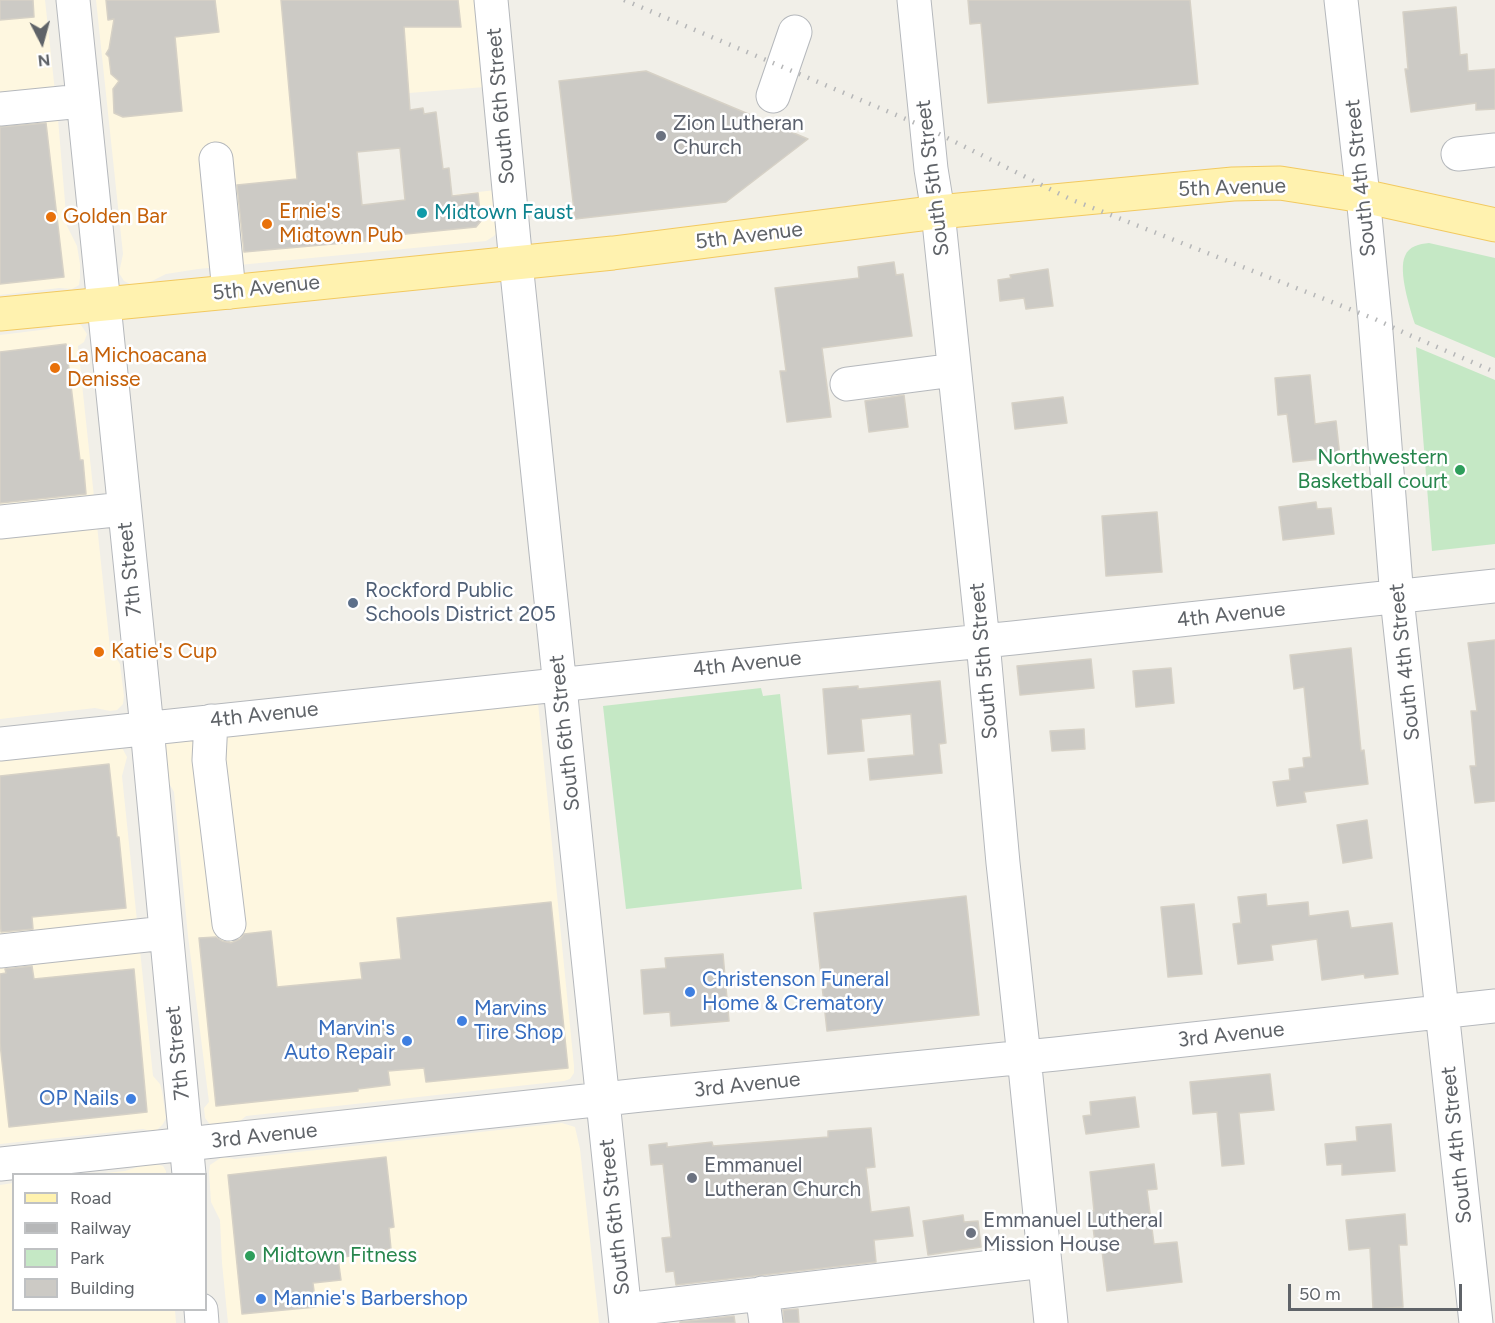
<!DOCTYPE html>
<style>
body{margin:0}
#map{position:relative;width:1495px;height:1323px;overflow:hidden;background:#f1efe8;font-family:Figtree,sans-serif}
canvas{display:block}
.legend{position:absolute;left:12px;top:1173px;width:195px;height:138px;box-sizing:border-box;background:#fff;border:2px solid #bfc1c3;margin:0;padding:8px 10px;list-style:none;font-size:18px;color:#5f6368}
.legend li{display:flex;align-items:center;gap:12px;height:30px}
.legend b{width:30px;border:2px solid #bfc1c3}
.north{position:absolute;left:12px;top:12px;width:60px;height:60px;-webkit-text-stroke:4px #fff;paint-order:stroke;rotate:174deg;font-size:16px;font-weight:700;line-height:24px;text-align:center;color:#5f6368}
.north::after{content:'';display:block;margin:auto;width:21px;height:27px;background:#5f6368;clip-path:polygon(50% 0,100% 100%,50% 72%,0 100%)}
.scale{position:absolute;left:1288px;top:1284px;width:174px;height:27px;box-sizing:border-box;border:3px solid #5f6368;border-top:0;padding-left:8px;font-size:18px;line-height:21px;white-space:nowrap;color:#5f6368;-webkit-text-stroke:4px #fff;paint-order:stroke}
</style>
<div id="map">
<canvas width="1495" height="1323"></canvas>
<ul class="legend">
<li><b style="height:8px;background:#fff2af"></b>Road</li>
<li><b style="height:8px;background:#b6b7b8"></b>Railway</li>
<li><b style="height:16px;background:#c5e8c5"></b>Park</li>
<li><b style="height:16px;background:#cccac5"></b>Building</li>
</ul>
<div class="north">N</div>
<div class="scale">50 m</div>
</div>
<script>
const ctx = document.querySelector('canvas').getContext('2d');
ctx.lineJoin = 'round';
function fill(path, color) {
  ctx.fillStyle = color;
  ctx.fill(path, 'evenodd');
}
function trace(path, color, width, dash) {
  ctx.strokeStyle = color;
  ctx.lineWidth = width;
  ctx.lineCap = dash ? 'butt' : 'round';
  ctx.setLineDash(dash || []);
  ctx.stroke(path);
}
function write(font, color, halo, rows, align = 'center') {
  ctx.font = font + ' Figtree,sans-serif';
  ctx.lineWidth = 5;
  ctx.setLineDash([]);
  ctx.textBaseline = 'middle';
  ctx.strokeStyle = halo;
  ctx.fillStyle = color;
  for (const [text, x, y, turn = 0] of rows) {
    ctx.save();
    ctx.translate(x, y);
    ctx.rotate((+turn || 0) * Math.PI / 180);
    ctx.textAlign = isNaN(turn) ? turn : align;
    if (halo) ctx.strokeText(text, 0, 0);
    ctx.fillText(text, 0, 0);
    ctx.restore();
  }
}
fill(new Path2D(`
 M0,0H45L58,119L67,226L77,246L80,264V278L79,285L72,289L59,288L0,295Z
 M96,0H477L485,87L409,93L352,100L362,205L496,190L498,231L494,236L486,241L198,269L166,274L152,281L141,284H130L124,281L119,273L123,254Z
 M60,322H72L81,325L87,334L84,342L78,346L110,648L120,664L124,696L123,704L117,710L110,711L95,708L0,719V335L49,329Z
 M538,703L574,1066V1073L570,1079L564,1081L246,1116L239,1122L212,1127L205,1118L204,1108L209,1102L188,936L174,792L169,783L164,747L166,742Z
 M119,742L127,757L122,776L153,1076L160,1084L162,1091L166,1118L163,1124L157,1130L151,1131L143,1129L0,1144V760Z
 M562,1123L575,1127L580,1149L599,1323H228L222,1263L220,1220L211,1202L209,1172L210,1165L222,1157L235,1159Z
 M156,1164L163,1166L166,1171V1174H94L125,1171L144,1165Z
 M13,1183L14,1310H175L176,1323H0V1185Z`), '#fef7e0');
fill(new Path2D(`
 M1429,243L1495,258V358L1415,324C1410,309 1398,271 1405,256C1409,246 1419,244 1429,243Z
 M1416,347L1495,380V544L1432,551Z
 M761,688L763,696L780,694L802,889L626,909L603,706Z`), '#c5e8c5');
const building = new Path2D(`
 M0,0H33L34,17L0,20Z
 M106,0H215L219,32L175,37L182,111L123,117L114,113L113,89L119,81L111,74L109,57L106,54L109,49L114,19L108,20Z
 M281,0H458L461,27H404L410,110L423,108L424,114L436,112L443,169L449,168L452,196L478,193L481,221L476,227L366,238V241L244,252L237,185L297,179ZM400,148L405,200L362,205L357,152Z
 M968,0H1190L1198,84L988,103L981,23L970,24Z
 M1456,7L1460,55L1467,54L1468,71L1495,69V109L1476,110V103L1411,112L1405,69H1408L1403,12Z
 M646,71L808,139L726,202L575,219L559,81Z
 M46,123L64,277L0,284V127Z
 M894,262L896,275L903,274L912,336L822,348L831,417L787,422L780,371H786L775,288L859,278L858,267Z
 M1048,269L1053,306L1026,309L1024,298L1000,301L998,280L1011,278L1010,275Z
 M66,344L80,460H83L86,494L0,503V352Z
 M1310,375L1315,424L1336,421L1340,457L1293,462L1287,414L1278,415L1275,378Z
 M904,395L908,427L869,432L865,401Z
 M1063,397L1067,423L1015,429L1012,403Z
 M1316,502L1317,509L1331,508L1334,534L1283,540L1279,507Z
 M1157,512L1162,572L1106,576L1102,516Z
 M1495,640V801L1475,803L1470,766H1476L1471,711H1477L1468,643Z
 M1351,648L1361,751L1364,750L1368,784L1304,792L1306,802L1277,806L1273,782L1290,780L1289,769L1304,767L1303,758L1311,757L1304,687L1294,689L1290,655Z
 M1091,659L1094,688L1020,695L1017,666Z
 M1171,668L1174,703L1136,707L1133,671Z
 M940,681L946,743L939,744L942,773L870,780L868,759L914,755L911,714L861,719L864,751L828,754L823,689L858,686V689Z
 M1084,729L1085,749L1052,751L1050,731Z
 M109,764L117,837H119L126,908L32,917L33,929L1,932L0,918V776Z
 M1367,820L1372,858L1343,863L1337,825Z
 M1266,894L1267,906L1308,902L1309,916L1348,911L1351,928L1392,923L1398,974L1365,978L1364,974L1322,980L1317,939L1271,945L1273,960L1238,964L1233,924L1241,923L1238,897Z
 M966,896L979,1015L827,1031L814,913Z
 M551,902L568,1068L426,1082L424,1068L388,1071L390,1085L358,1089V1091L216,1106L199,938L216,937L222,941L231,943L240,939L244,934L271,931L277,987L362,979L360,963L401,959L397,918Z
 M1194,904L1202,974L1168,977L1161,907Z
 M723,954L729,1021L671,1026L670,1012L644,1014L641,970L666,968L665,958Z
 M32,966L34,979L134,969L147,1112L9,1127L0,1043V974L6,973L5,969Z
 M1270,1074L1274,1110L1239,1113L1244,1164L1222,1166L1217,1112L1193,1114L1190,1082Z
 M1135,1097L1139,1127L1086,1134L1083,1116L1091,1115L1090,1102Z
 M1391,1124L1395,1171L1342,1175V1164L1327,1165L1325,1144L1357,1141L1356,1127Z
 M871,1128L875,1167L866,1168L871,1212L909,1207L913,1236L874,1240L876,1262L676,1285L674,1271L666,1272L662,1238L671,1237L663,1164L651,1165L649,1145L667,1143V1147L712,1142L713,1146L828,1137V1131Z
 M386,1157L394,1227L389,1228L391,1249L349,1254L350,1256L338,1258L341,1280L313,1283L316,1307L242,1314L228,1175Z
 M1154,1164L1157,1189L1147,1190L1154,1244L1177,1242L1182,1282L1107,1291L1101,1243H1095L1091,1211H1094L1090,1172Z
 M1405,1214L1407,1245H1399L1403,1307L1373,1309L1370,1248L1349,1250L1346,1220Z
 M963,1215L964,1222L978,1221L981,1247L928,1255L923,1221Z
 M798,1309L799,1323H784L783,1310Z
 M734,1316L735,1323H680V1322Z`);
fill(building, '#cccac5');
trace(building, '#d6d1c6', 1.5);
const minor = new Path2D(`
 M73,0L147,728L189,1174
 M491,0L516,263L626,1323
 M914,0L931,169L938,212L983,642L1003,863L1024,1057L1051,1323
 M1341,0L1363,196L1375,319L1397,598L1476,1323
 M773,96L795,32
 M0,109L82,101
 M1458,154L1495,150
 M216,159L229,292
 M847,384L954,370
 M0,522L124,509
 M211,721L209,760L229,924
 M0,744L793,660L1013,638L1495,586
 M0,951L165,933
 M0,1164L641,1095L1056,1054L1495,1006
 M762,1293L766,1323
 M201,1310L202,1323
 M625,1310L1044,1261`);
const major = new Path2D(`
 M0,314L229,292L613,253L938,212L1233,184L1280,183L1363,196L1495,225`);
trace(minor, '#b5b8bc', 35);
trace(major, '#f2c960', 35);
trace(minor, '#fff', 33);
trace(major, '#fff2af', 33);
trace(new Path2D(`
 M624,0L927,128L1070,199L1375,319L1407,334L1495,372`), '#b6b7b8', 4.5, [1.5, 8]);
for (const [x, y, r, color] of [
 [661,136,6,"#6b7280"],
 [422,213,6,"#0f9aa8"],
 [51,217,6,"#e8710a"],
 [267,224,6,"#e8710a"],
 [55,368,6,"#e8710a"],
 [1460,470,6,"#2e9e5b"],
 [353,603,6,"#5c6f8a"],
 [99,652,6,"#e8710a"],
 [690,992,6,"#3f7fe0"],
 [462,1021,6,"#3f7fe0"],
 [407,1041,6,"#3f7fe0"],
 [131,1099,6,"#3f7fe0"],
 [692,1178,6,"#6b7280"],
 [971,1233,6,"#6b7280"],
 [250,1256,6,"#2e9e5b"],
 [261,1299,6,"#3f7fe0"]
]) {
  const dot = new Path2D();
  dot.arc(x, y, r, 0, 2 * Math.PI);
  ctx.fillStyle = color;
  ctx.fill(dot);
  trace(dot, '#fff', 2);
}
write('21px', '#5f6368', '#fff', [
 ["South 6th Street",501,106,-95],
 ["South 5th Street",933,178,-97],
 ["South 4th Street",1361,178,-96],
 ["5th Avenue",1232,188,-2],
 ["5th Avenue",749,236,-7],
 ["5th Avenue",266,288,-6],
 ["7th Street",130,569,-96],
 ["4th Avenue",1231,615,-6],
 ["South 5th Street",984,661,-95],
 ["South 4th Street",1405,662,-96],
 ["4th Avenue",747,664,-6],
 ["4th Avenue",264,715,-6],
 ["South 6th Street",565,733,-96],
 ["3rd Avenue",1231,1035,-6],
 ["7th Street",178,1053,-96],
 ["3rd Avenue",747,1085,-6],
 ["3rd Avenue",264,1136,-6],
 ["South 4th Street",1457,1145,-96],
 ["South 6th Street",615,1217,-96]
]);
write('21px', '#5b616d', '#fff', [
 ["Zion Lutheran",673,124],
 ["Church",673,148],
 ["Emmanuel",704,1166],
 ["Lutheran Church",704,1190],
 ["Emmanuel Lutheral",983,1221],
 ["Mission House",983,1245]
], 'left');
write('21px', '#c56008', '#fff', [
 ["Ernie's",279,212],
 ["Midtown Pub",279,236],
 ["Golden Bar",63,217],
 ["La Michoacana",67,356],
 ["Denisse",67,380],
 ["Katie's Cup",111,652]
], 'left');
write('21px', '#0d838f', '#fff', [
 ["Midtown Faust",434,213]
], 'left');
write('21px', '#27864d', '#fff', [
 ["Northwestern",1448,458],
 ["Basketball court",1448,482],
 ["Midtown Fitness",262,1256,"left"]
], 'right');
write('21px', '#4e5e75', '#fff', [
 ["Rockford Public",365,591],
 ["Schools District 205",365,615]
], 'left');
write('21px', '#366cbe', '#fff', [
 ["Christenson Funeral",702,980],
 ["Home & Crematory",702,1004],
 ["Marvins",474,1009],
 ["Tire Shop",474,1033],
 ["Marvin's",395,1029,"right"],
 ["Auto Repair",395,1053,"right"],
 ["OP Nails",119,1099,"right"],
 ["Mannie's Barbershop",273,1299]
], 'left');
</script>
